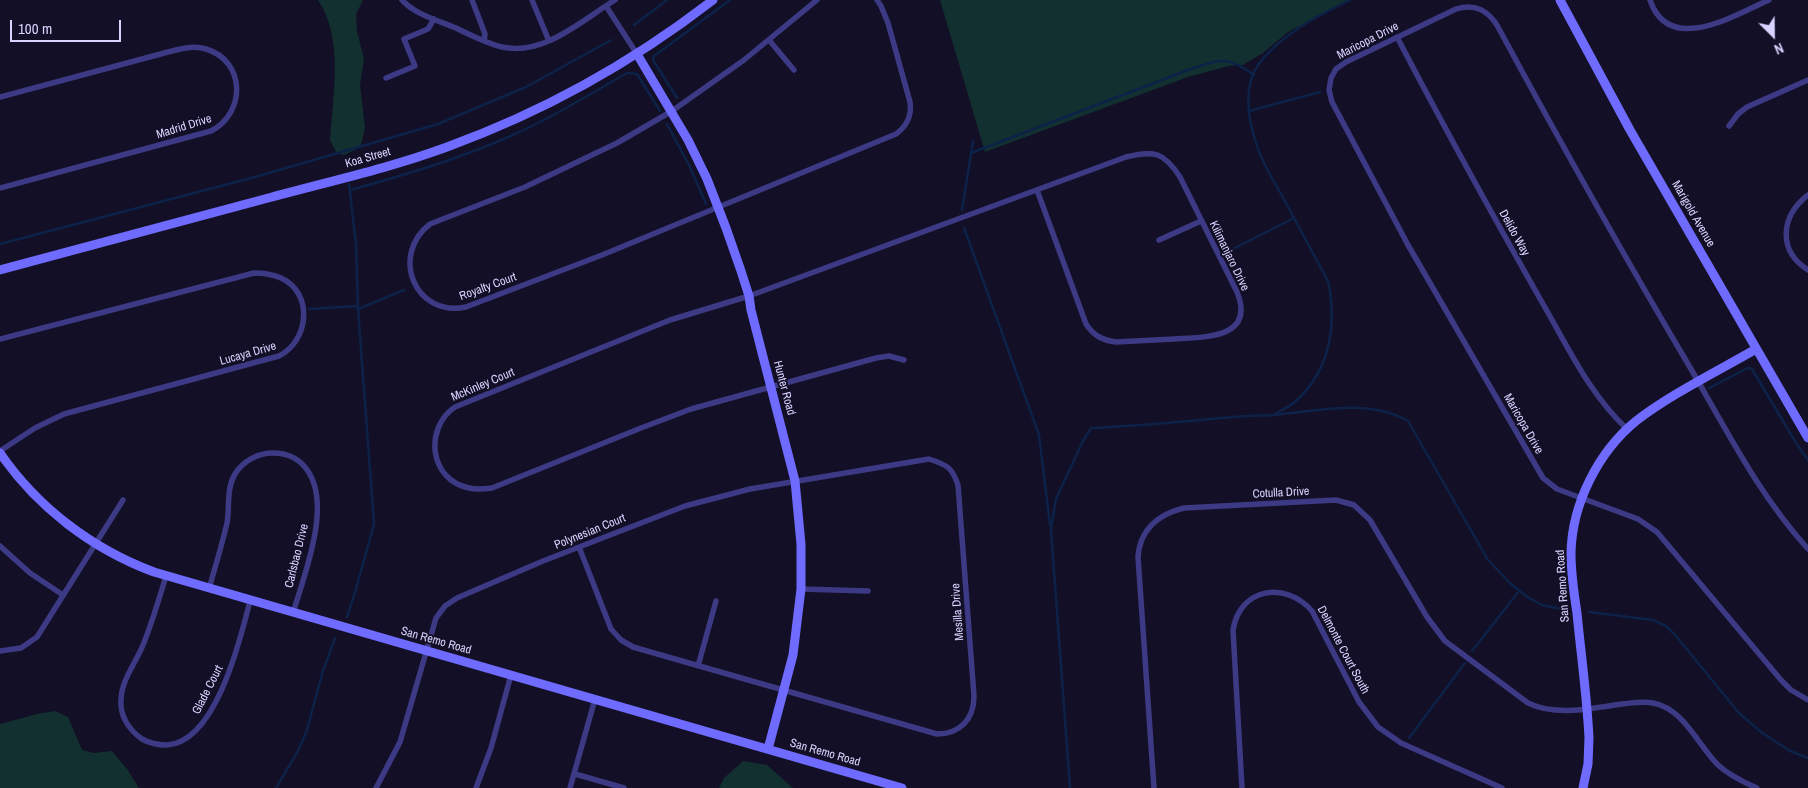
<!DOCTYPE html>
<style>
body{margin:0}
#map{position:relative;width:1808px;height:788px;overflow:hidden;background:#130f26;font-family:"Archivo Narrow",sans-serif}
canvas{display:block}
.north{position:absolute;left:1748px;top:10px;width:50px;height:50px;-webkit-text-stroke:4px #130f26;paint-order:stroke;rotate:157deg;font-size:14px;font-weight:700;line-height:20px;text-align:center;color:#d9d4ff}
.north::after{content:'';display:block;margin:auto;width:18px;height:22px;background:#d9d4ff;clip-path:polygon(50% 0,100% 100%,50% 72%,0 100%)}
.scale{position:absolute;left:10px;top:20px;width:111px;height:22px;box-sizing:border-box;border:2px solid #d9d4ff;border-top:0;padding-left:6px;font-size:15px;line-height:18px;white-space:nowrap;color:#d9d4ff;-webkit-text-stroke:4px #130f26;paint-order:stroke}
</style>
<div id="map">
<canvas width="1808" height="788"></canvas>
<div class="north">N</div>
<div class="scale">100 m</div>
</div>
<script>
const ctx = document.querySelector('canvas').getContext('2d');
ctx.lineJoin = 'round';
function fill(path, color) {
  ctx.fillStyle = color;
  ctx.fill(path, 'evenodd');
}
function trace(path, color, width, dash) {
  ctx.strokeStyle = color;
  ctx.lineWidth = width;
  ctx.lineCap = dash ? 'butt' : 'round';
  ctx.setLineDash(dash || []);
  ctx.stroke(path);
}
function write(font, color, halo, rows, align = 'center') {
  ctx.font = font + ' "Archivo Narrow",sans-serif';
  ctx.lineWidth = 4;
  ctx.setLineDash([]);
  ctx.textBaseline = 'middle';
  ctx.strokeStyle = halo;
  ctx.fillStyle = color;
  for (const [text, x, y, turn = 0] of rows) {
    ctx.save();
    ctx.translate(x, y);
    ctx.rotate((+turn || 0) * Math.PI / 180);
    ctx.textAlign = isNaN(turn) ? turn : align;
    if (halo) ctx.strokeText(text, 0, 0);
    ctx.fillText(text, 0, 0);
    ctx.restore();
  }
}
fill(new Path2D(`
 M318,0H363L356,14L357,31L364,59L360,85L365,128L361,145L355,150L344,155L336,152L330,140C333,96 344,38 318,0Z
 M940,0H1348L1288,32L1263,53L1243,65L1229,66L1188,77L985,152Z
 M55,711L68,717L82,750L94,753L112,751L127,769L139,788H0V724L37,714Z
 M743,761L767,765L793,788H719L724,778Z`), '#12302f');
trace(new Path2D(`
 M634,25L667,0
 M677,98L653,60L654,56L730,0
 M1249,111L1320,92
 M667,124L690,167L706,204
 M971,153L1188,70C1219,60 1226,54 1254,75
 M350,190C402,176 456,160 506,138C548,120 587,96 627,73L637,74L660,111
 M962,210L973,141
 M964,228L1039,435L1050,525
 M0,244L255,177L438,124L526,87L611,40
 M1227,252L1294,218
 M309,309L357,306
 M358,309L404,290
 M1709,388L1748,368L1752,369L1796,443L1808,460
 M1275,414C1282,410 1291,406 1297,400C1331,368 1337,324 1328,281C1312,252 1297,223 1281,194C1272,178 1261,161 1256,143C1248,119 1243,87 1258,65C1280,35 1317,16 1350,0
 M1051,529L1056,499L1083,441L1091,428C1143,426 1195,420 1247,416C1256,415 1265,416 1274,415C1318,411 1368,398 1408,421L1488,560L1511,584L1529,598L1542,605L1566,610
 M1051,530L1070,788
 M1589,612L1653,620L1666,626L1676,636L1739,713L1761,732L1790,751L1808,758
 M347,617L356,589L374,524L358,309L356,245L349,184
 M1472,651L1519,591
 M1409,738L1465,663
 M276,788L298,751L307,730L322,674L335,638`), '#0c2248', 2.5);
trace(new Path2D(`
 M402,0C416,15 437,20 456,28C470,35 486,43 502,47C544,56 581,21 615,0
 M472,0L485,34L484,41
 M532,0L549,41
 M817,0L744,60L672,111L617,143L525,187L430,224C389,256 416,318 466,307L602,255L896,134C907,126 912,116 910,102L888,23L881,6L877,0
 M1650,0C1669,56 1735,15 1769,0
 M606,6L637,54
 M1397,37C1444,127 1493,216 1543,304C1568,347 1590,395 1627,429
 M769,40L794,70
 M386,78L415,66L404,39L428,29L434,19
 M0,97L168,52C181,49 193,45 206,49C246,61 246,113 211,131L0,188
 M1729,126L1738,114L1747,107L1808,80
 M1808,195C1781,216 1777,250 1808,270
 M1159,240L1201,221
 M0,339L254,273C263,273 272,274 281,278C314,293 309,341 279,356L64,414L35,428L0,451
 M904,360L889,356L876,358L691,409L641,428L492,488C484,489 476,490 469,488C429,480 424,428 455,407L670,320L749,296L1126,157C1154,150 1164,152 1180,177L1237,292C1256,339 1204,337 1174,339C1154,340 1135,341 1116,342C1102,340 1094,336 1086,324L1037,190
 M0,546L30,573L63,595
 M1808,549C1759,495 1727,431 1691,369C1624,256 1560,142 1498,27C1489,11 1475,3 1456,9L1346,62L1336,69L1331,78L1329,90L1332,102L1408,245L1543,478L1557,489L1638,519L1657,532L1781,680L1791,690L1808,700
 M166,576C159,599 152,623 143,645C136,663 121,680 121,701C120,716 129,730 142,739C149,743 158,745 167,745C216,742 240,640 250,601
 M209,589C215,567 222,545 227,523C230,506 226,489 235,474C243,461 258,453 273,453C285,453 296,457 304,466C335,500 304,575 293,613
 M801,589L868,591
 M0,651L21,648L37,637L123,500
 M698,666L716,601
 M575,774L624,788
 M376,788L400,742L436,618L445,606L457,598L543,561L685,506L750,489L929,459C947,465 952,467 958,485L974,696C974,719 960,734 937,734L633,647L621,640L611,629L579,547
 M476,788L491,748L511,675
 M570,788L595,699
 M1154,788L1138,557C1140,529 1159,514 1184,508L1336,500L1354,505L1370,520L1427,617L1445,641L1528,703C1557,717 1592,708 1622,704C1632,703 1643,701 1653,703C1684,709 1697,744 1718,765C1729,775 1743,782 1757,788
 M1242,788L1233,630C1240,587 1286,581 1312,611L1359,702L1378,727L1401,743L1502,788`), '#3d3a85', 5.5);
trace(new Path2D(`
 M1560,0L1630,130L1808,438
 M637,54L688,140L707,179L726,228L741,271L749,296L751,310L795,481L801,544V589L793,655L768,749
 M0,270C91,245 182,221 272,197C331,181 390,168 447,147C543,112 633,62 713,0
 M0,453C37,507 92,549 154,572L902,788
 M1583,788L1588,764L1589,738C1587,696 1581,655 1577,613C1574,594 1571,573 1571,553C1572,504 1598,452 1636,421C1671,394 1718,371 1756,349`), '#6f6bff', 9);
write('12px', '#d9d4ff', '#130f26', [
 ["Maricopa Drive",1368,41,-27],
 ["Madrid Drive",184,127,-17],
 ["Koa Street",368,158,-16],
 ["Marigold Avenue",1693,214,60],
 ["Delido Way",1514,233,61],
 ["Kilimanjaro Drive",1229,256,64],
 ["Royalty Court",488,287,-20],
 ["Lucaya Drive",248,354,-16],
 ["McKinley Court",483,385,-23],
 ["Hunter Road",784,388,75],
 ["Maricopa Drive",1523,424,60],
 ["Cotulla Drive",1281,493,-3],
 ["Polynesian Court",590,532,-22],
 ["Carlsbao Drive",297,556,-76],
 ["San Remo Road",1563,586,-94],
 ["Mesilla Drive",958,612,-94],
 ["San Remo Road",436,641,16],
 ["Delmonte Court South",1343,650,62],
 ["Glade Court",208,690,-63],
 ["San Remo Road",825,753,16]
]);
</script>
